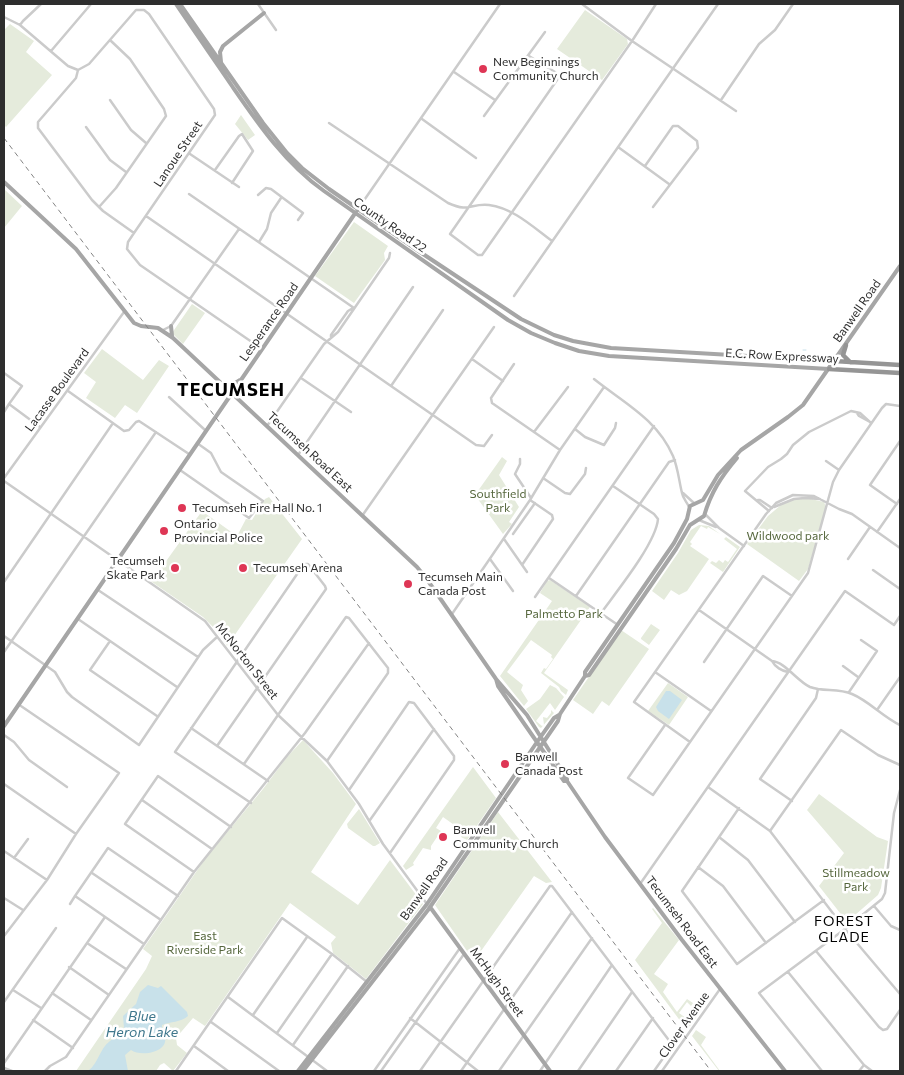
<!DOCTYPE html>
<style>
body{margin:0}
#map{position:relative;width:904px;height:1075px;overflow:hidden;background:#fff;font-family:Commissioner,sans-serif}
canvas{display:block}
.frame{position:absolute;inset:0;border:5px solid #2e2e2e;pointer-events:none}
</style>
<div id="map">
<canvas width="904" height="1075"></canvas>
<div class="frame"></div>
</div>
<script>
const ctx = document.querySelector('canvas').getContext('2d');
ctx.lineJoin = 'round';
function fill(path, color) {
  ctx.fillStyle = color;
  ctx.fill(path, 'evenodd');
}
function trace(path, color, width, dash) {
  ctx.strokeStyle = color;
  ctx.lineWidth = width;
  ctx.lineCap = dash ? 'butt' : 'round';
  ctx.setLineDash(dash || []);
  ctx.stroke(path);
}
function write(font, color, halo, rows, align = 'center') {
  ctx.font = font + ' Commissioner,sans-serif';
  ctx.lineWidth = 5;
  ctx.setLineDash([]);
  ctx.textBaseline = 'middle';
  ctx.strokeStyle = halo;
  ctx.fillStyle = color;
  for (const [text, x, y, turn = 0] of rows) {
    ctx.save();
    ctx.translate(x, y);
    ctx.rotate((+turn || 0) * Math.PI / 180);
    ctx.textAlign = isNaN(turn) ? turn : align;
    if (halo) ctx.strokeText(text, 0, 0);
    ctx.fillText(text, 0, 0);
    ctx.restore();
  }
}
fill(new Path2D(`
 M585,10L627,39L628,44L602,80L557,49Z
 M10,24L34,41L26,52L52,75L6,127L4,125V30Z
 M241,115L255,135L248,140L235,124Z
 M4,189L22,206L4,228Z
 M354,222L388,246L384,253L385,260L354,303L315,276Z
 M192,304L205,313L183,344L172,333Z
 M102,349L143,380L159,360L169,366L137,413L125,405L115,418L86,398L96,382L84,373Z
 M502,457L507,461L499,475L519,507L509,522L512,524L503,534L475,495Z
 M269,497L302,539L227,646L215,629L203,617L149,580L151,577L154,578L202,511L237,536L246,519L252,520L265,499Z
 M796,499H811L824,502L826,507L808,569L799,581L747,544L768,516L781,505Z
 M699,525L709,526L720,534L708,527L707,529L701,526L690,542L692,544L690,546L709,559L687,591L679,595L671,590L664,600L652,591L678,553L691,530Z
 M726,537L740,547L723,572L710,563L712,561L716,563L719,560L723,563L725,560L728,562L737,549L724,539Z
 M550,580L590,607L544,673L568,690L566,695L561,691L559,687L541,673L544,668L546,669L553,659L551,657L552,655L531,640L507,672L523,685L521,690L528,701L524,706L500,676L552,601L540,593L547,581Z
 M651,624L660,630L649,645L641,639V638Z
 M621,630L649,649L609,706L602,701L593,714L573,700Z
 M668,683L688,697L669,725L648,711Z
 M550,685L556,688L564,697L555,710L550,703L536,721L542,726L544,725L543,717L547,718L551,713V710L554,713L541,728L539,727L526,709L540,699Z
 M303,740L333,773L356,804L311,872L358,905L390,860L423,904L366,979L333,953L331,943L336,937L290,903L205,1026L193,1018L176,1038L177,1045L187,1053L173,1071L164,1063L160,1065L156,1071H76L146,969L152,956L143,949L205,859L263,789L287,757Z
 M473,767L496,798L467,840L461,837L464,832L443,817L436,828L441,831L431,846V850L423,848L413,863L414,865L406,870L403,866Z
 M819,794L877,837L888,841L881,888L878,895L847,922L819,886L844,853L807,810Z
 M359,809L380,843L375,846H373L348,828L347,824Z
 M498,812L552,882L546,883L534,876L474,961L435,905Z
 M653,908L679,940L654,974L668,984L663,992L677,1012L687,999L693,1003L691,1006L687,1002L679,1013L690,1021L696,1016V1018L687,1030L635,960L662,923L652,909Z
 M696,1030L706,1037L701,1045L720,1071H719L692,1036Z`), '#e5ebdc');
fill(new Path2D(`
 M666,691H670L682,700L669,719L658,711L656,707Z
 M148,985L158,988L161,986L187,1012L188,1016C180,1023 171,1021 162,1025V1031C176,1051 142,1058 131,1050L125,1055L128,1071H88C99,1063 99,1049 110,1041C113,1038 119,1038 122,1036L124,1028L123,1016L136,1004L140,992Z`), '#c8e1ea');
trace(new Path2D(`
 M803,350H806`), '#c8e1ea', 1);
trace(new Path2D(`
 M258,4L276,30
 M582,4L632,41L736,111
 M4,17L20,25L68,66L78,70L89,64L136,10H144L149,14L214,109L215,115L134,233L128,242L127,249L140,265L262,349
 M20,25L23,21L41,4
 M51,51L91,4
 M529,56L555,72L558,76L557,80L450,234L478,255H482L632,41L656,4
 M78,70L76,78L38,122V128L92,200L103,211L134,233
 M454,72L495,100
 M110,100L131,130L146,143
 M721,100L759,44L775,30L793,4
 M484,116L545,32
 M422,119L476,158
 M329,123L448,203C470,213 470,203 489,205C513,208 533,227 552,241
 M86,127L110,160L126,172
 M618,147L669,184
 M190,154L239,187
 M645,166L673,126H678L697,141L698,148L653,207
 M215,170L239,136L242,134L253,151L232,183
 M189,194L354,308
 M258,195L266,188L271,189L303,213L298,220
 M99,207L116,188L166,116L164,109L130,59L110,40
 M358,209L500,4
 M146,216L476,445L484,446L492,435
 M259,242L267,229L271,213L281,198
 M514,296L718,4
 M163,330L171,326L239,229
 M331,338V335L348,311L353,308
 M472,359L503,381
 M514,364L491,398L492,403L560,450
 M4,373L22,386L9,404
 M301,378L351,412
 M594,379C624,403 657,419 673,456C678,468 679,481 682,493C683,499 687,502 689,507
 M391,386L443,310
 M68,391L124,431L129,430L136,422L139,421L189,454
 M169,397L205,430
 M4,412L9,404L40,427
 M857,413L859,416L870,422
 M267,426L324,344L338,332L389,258L390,253
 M575,429L585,437L604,445L615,428L616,423
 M534,432L568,387
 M298,455L413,287
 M520,459V464L515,474L531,498
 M826,461L839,470
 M180,470L249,518L263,501L221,472L211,453L197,443
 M4,478L124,312
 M543,478L565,493L570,494L585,474L586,468
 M4,481L205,621L278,715L327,761L359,804L383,844L427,904
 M683,493L695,504
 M758,500H760L772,508
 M897,504L870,485L900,441
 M774,507L794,499L805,498L820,499
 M769,511L745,491L768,467L781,459L787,454L793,445L809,432L851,411L860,413L871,423
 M705,514L719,528L744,546
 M362,516L494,327
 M699,520L716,527
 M877,532L900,499
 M513,534L535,503
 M504,539L527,572
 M490,559L513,591
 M848,559L870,527
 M522,565L553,519L552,515L530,500
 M873,570L900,589
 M549,578L618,625
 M4,582L113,423
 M98,590L198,657
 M576,596L669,462L675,460
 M535,597L654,426
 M699,610L772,661C775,667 782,671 788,672
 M601,613C617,591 656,543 658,519L654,514L613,486
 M452,614L530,500L560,450L604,387
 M78,619L177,687
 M4,636L55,672L67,692L72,697L139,745L203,650L217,637
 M110,641L90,670L157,716
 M4,652L156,432
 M772,661C785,662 797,681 810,687C823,692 838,688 852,694C869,701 883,717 900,725
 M704,662L763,576L792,596
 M843,666L858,677
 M655,672L711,711
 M849,692L877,651L861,640
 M877,710L900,677
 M665,725L628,778L653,795L808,573L833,482L839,470L882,408L886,404L900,406
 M191,728L268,781
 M4,735L14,742L29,760L67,787
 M690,742L634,702L766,514L776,503L793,495L814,496L839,509L852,514L900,548
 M217,746L326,589L325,586L308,564H304L175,752L251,803
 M244,764L346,617L349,618L388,668V673L327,761
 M4,784L76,834
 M708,787L770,831L845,929L900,994
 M349,790L409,702L414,703L454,756V760L390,853
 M142,800L212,849
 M792,801L760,779L816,698L818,689
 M739,808L682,891L737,964L824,900
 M370,820L434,729
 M770,831L841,730L878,755L900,765
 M719,837L748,860L795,922
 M4,851L47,880
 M14,858L28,839
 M698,867L723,886L766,943
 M194,872L125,824L158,776L231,827
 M92,873L161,920
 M640,884L845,591L894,625L900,616
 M4,898L23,910
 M70,904L75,896
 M874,906L891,926L900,930
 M4,936L47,880L76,834L119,773L18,704
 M87,943L126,969
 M144,944L75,896L108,848L178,896
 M816,951L879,1027L883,1030L887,1029L900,1010
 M69,967L109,995
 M788,972L864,1065L872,1071
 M13,990L41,1008
 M52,993L91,1020
 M228,997L327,1071
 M4,1002L56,928
 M253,1015L307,937
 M410,1018L478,1071
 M33,1020L73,1048
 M211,1022L279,1071
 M277,1033L332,954
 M293,1045L348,966
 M194,1046L228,1071
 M4,1063L105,917
 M4,1068L12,1071
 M45,1071L50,1066L66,1057L194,872L305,733L369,643
 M176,1071L282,918L332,954L367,982
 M374,1071L460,948
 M381,1071L464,954
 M420,1071L550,886H552L671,1043V1047L654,1071
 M461,1071L572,912
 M499,1071L592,938
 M540,1071L612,965
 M578,1071L632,992
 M616,1071L653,1018
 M662,1071L720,989
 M822,1071L759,993L845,929L882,899L885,893L894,813L900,790
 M859,1071L864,1065`), '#cbcbcb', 2.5);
trace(new Path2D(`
 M176,4C194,31 213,58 232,86C259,125 285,163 324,191L508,320L531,333L555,343L579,351L609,356L829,369
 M180,4L263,123L287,153L302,168L329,189L420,252L521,319L554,335L573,341L611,348L834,361
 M221,62L220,52L223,46L264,13
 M4,182L76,249L134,323L141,326L158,328L173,338L417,567L426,578L496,679L527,715L567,779V781
 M171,326L172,336
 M223,384L232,385L240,380
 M585,676L589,675L676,549L690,525L704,516C711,492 721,477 737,458
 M496,679L498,686L564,781H567L605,837L682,940L785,1071
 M4,726L356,212
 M430,907L550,1071
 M298,1071L427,904L537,742L554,718L559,715
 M303,1071L428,910L558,721L560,714L585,676V672L674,543L687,519L690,506L703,500L718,475L741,450L788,417L803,405L900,266`), '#a6a6a6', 4);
trace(new Path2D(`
 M846,345L843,355L850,362
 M834,361L900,365
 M829,369L900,373`), '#959595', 4.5);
trace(new Path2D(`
 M4,138L711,1071`), '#838383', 1, [5, 4]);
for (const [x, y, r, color] of [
 [483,69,5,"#de3655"],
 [182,508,5,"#de3655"],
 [164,531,5,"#de3655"],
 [175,568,5,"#de3655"],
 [243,568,5,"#de3655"],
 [408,584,5,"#de3655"],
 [505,764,5,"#de3655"],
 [443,837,5,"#de3655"]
]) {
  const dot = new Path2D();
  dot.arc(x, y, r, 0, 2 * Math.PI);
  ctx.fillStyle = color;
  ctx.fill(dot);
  trace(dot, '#fff', 2);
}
write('12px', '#2e2e2e', '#fff', [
 ["New Beginnings",493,62],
 ["Community Church",493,76],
 ["Tecumseh Fire Hall No. 1",192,508],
 ["Ontario",174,524],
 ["Provincial Police",174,538],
 ["Tecumseh",165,561,"right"],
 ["Skate Park",165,575,"right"],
 ["Tecumseh Arena",253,568],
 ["Tecumseh Main",418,577],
 ["Canada Post",418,591],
 ["Banwell",515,757],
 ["Canada Post",515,771],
 ["Banwell",453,830],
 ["Community Church",453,844]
], 'left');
write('12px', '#2e2e2e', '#fff', [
 ["Lanoue Street",178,154,-56],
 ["County Road 22",390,225,35],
 ["Banwell Road",857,311,-55],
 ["Lesperance Road",269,322,-55],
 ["E.C. Row Expressway",782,356,3],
 ["Lacasse Boulevard",57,390,-54],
 ["Tecumseh Road East",310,452,43],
 ["McNorton Street",247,661,52],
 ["Banwell Road",424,889,-55],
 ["Tecumseh Road East",682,922,53],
 ["McHugh Street",497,982,54],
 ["Clover Avenue",684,1025,-55]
]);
write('12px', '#56673d', '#fff', [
 ["Southfield",498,494],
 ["Park",498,508],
 ["Wildwood park",788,536],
 ["Palmetto Park",564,614],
 ["Stillmeadow",856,873],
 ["Park",856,887],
 ["East",205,936],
 ["Riverside Park",205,950]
]);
ctx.letterSpacing = '1px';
write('14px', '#000', '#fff', [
 ["FOREST",844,921],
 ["GLADE",844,937]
]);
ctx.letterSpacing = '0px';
write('italic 14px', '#3f778c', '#fff', [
 ["Blue",142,1016],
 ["Heron Lake",142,1032]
]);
ctx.letterSpacing = '1px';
write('bold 18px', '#000', '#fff', [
 ["TECUMSEH",231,390]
]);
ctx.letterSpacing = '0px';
</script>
